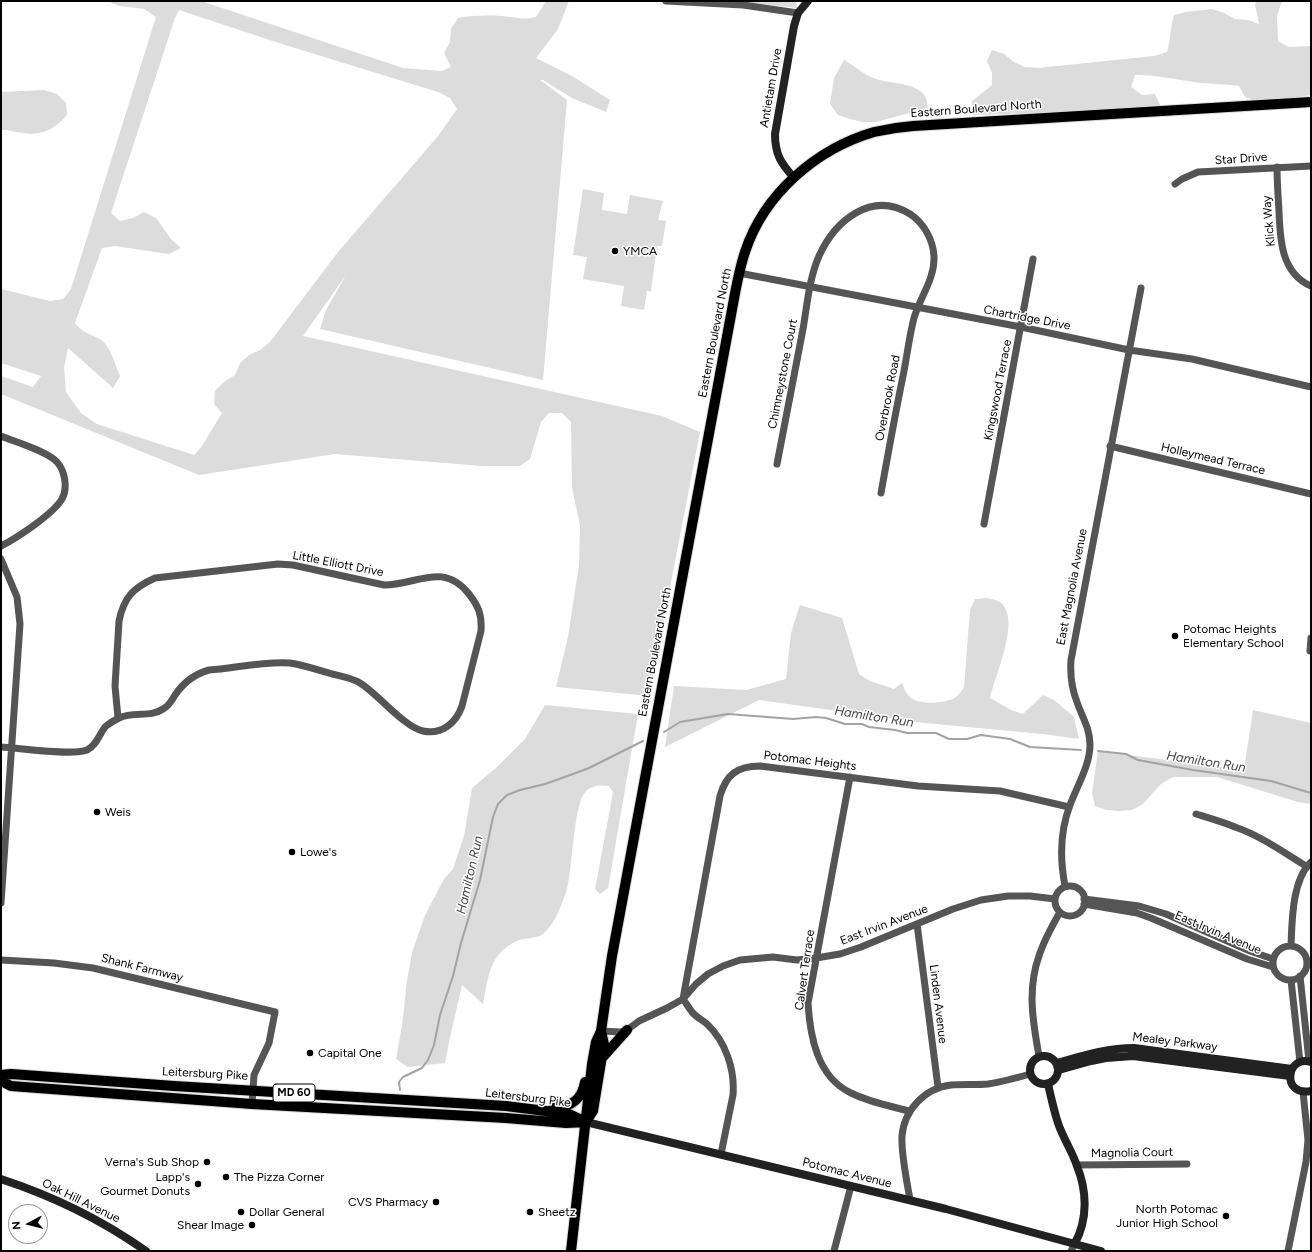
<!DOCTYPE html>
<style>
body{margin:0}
#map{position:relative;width:1312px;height:1252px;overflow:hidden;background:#fff;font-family:Figtree,sans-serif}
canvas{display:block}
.frame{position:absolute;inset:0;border:2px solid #000;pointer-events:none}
.north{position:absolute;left:8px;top:1204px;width:40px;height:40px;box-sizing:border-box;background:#fff;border:1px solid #999;border-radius:50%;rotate:263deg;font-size:11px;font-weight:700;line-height:16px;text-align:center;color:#000}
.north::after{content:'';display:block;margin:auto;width:14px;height:18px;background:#000;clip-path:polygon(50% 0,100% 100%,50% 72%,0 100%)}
</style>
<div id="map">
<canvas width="1312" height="1252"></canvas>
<div class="frame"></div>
<div class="north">N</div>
</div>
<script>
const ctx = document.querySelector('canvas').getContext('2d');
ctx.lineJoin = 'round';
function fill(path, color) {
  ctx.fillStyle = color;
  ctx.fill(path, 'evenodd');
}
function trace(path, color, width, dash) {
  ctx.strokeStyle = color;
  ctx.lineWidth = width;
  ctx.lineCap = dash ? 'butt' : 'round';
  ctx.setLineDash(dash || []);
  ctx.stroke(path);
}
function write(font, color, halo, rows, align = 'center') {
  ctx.font = font + ' Figtree,sans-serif';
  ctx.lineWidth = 3;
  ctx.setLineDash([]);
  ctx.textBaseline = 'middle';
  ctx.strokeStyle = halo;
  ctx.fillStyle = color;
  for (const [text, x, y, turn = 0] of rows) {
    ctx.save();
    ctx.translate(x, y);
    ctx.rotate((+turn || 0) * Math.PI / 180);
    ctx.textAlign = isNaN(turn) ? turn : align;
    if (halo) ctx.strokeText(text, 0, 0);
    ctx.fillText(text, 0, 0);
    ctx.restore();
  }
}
fill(new Path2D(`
 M107,1H201L403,68L442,71L451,67L444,53L450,42L451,29L458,18C475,15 493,15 510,17C522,18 523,20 536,17L546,1H569L558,29L536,58L572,76L610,100L606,112L572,98L543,80H540L567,100L543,380L320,329L326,310L346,275L303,336L662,416L700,432L649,696L556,687L568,637L579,565L580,526L572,487L571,422L562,413H549L541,422L530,459L520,466H482L335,454L199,475L1,394V376L33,387L41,376L1,363V289L50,301L63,299L71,289L156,17L144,9L119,6ZM179,10L282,44L438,92L450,98L457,109L438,136L338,252L270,342L260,350L249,355L240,363L235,375L224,382L215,391L214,404L222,413L202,446L194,455L97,424L81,413L66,392L64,367L68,348L113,388L120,376C115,365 111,347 101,340C92,334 82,333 75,323L102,248L115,246L169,254L181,248L171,239L156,218L144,212L133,218L120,221L111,213L175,18Z
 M728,1H796L797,8Z
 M1257,1H1282L1277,16L1278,41L1289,47L1311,46V95L1261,103L1245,97L1239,86C1226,84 1214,84 1201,83C1178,80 1159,75 1135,75L1131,87L1142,95L1155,94L1160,105L1149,112L1138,110L973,115L972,101L992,85V73L987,61L992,50L1004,54L1014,62L1025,67L1038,68L1154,56L1167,52C1171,39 1170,28 1174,15L1186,12L1212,9L1224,13L1235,19L1248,20L1259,24L1255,4Z
 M844,60C855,66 864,75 876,79C890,84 916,82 925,96C927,99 927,104 928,108L876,122H863L850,119L838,115L830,104L834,78Z
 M44,90L57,94L66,103L67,115C55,129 42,136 23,133C15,132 9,130 1,130V92Z
 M583,189L604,193L602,210L627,214L630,195L663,201L658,220L666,221L662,246H657L651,291H647L644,310L621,306L624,286L583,279L587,257L573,255Z
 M988,598C991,599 997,600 1000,602C1022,618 995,676 990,698L1011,710L1023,714L1043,695L1054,700L1074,717L1079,739L1043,734L924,723L759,700L665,747L674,686L746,690L786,679L791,633L800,605L842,618L859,674L870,681L894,689L902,683C904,687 905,692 908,695C916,706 945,704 956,697C959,695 962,690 964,687L970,610L975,599Z
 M545,705L638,714L608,888L600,894L595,889L613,792L609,786C600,785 593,785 586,791C573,804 573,870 566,892C561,906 555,924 543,934C537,939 525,937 517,941C489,953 488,979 483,1004L462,985L450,1037L445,1063L408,1067L396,1059L402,1026L407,980L412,953L425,915L444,879L453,869L464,836L472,788L497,767L525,739Z
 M1253,710L1311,723V804L1298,802L1217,777H1173L1161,784L1143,804L1132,810L1119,811L1107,810L1095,806L1092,793L1098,751L1244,770Z`), '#dcdcdc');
trace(new Path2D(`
 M664,732L680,722L728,714L793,719L816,717L826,718L845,724H862L869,727L895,730L907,733H936L949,739H967L981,735L1010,739L1030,747L1081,750
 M1098,751L1126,754L1138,760L1193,770L1271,781L1311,793
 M400,1090L399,1082L403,1077L422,1068L428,1060L434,1045L440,1015L453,976L461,943L480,880L493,817L498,804L507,795L520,790L545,784L573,774L589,768L643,741`), '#a3a3a3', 2);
const primary = new Path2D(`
 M602,1058L627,1030
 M1,1075L11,1074L174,1086L506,1106L569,1114L586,1122
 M1,1081L11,1086L252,1104L506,1118L566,1123L586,1122
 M553,1108C571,1107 582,1100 585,1082
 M589,1117L593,1111L604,1044L601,1031
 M571,1251L592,1064L596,1042L601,1031L612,956L731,315C735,294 738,273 745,252C764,194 816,149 874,132C887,129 900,127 913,126L1311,102`);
trace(primary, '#dbdbdb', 12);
trace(new Path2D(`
 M666,1L743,5L798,13
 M1277,167C1277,182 1278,196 1279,211C1280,239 1281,273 1311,286
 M1175,184L1182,179L1198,172L1311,166
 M739,273L1021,327L1129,350L1192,359L1311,387
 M1,436C15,442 47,451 57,462C65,471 68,488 62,499C53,514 17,538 1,546
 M1110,446L1311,494
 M777,464C786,419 794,374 803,329C807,306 809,279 819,256C835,221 871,190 910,214C924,223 933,240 934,256C935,279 920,297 914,318C909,337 907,357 903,376C895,415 888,454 881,493
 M984,524L1033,259
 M1,559L17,597L20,624L1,903
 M1310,651L1311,638
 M1,747C19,748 73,756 87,750C97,745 99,734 106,726C110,723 115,720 119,718C134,711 150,718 163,709C169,706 172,700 175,695C184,682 194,674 209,670C235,668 265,661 290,663C304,665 318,670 332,674C341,676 352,678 360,683C378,694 404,727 423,731C442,735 456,723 462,706L481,631C482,615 479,607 469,594C443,561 417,585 384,585L293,565L278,564L155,578C133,588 124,597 119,621L115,686L118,718
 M850,777L808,1003C810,1036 817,1077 851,1093C869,1102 890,1106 909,1111
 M1196,814C1209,818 1223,822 1235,827C1261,836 1283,852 1306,866
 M1065,886C1060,860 1060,831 1070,805C1077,786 1090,765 1090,745C1090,728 1082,717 1077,702C1071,687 1070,675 1071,660L1141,288
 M1055 901a15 15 0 1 1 30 0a15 15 0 1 1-30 0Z
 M1084,899L1139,906L1166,914L1250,951L1273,959
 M1084,904L1137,913L1151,918L1247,959L1273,967
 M917,924L938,1087
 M1291,946C1292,921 1292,880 1311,862
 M1273 963a17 17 0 1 1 34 0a17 17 0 1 1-34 0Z
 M1,960L54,963L93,968L275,1012L269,1043L254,1075L252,1104
 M1300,976L1309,1061
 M1291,980L1300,1062
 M683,999L720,796C726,775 737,766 760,766L918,786L1000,791L1069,807
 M683,999C686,1003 689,1008 692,1012C696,1017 702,1020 707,1024C726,1042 735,1070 733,1095L721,1154
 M601,1031L621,1032L627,1030L639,1021L667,1008L683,999L696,984L708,974L723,966L740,960L773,957L797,960L816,958L840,954L861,947L953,909L981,900L1008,896H1030L1055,899
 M1039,1056C1033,1023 1027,989 1039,956C1044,940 1052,926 1060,912
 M1077,1165L1187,1164
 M910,1200C907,1181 901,1155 902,1136C904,1110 925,1088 951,1085C963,1084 976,1085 988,1084C1002,1082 1016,1078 1030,1074
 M834,1251L851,1186
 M1071,1251L1075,1243
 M1288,1251L1306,1162L1308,1140L1303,1092`), '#555', 7);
trace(new Path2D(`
 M794,178C781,163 775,155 775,134L794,26L798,13L808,1
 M1030 1070a14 14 0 1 1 28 0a14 14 0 1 1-28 0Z
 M1311,1062C1286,1054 1281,1097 1311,1091
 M1057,1063C1082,1056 1107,1048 1134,1048L1292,1069
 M1059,1070L1091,1061L1106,1058L1133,1056L1290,1076
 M1048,1084C1051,1097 1054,1111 1058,1123C1063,1138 1072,1151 1077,1166C1087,1191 1088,1219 1075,1243
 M586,1122L946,1209L1101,1251
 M1,1179C53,1196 102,1220 146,1251`), '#222', 8);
trace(primary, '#000', 10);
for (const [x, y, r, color] of [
 [615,251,4,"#000"],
 [1175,636,4,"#000"],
 [97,812,4,"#000"],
 [292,852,4,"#000"],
 [310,1053,4,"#000"],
 [207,1162,4,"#000"],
 [226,1177,4,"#000"],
 [198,1184,4,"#000"],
 [436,1202,4,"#000"],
 [241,1212,4,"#000"],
 [530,1212,4,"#000"],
 [1226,1216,4,"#000"],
 [252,1225,4,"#000"]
]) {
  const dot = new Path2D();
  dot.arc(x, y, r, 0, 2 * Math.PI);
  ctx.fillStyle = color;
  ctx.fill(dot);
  trace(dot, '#fff', 1.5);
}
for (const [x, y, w] of [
 [294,1093,42]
]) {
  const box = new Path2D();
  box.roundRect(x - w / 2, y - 9, w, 18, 3);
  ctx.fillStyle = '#fff';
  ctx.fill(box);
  trace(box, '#000', 1);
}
write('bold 11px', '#000', null, [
 ["MD 60",294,1093]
]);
write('12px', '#000', '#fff', [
 ["Antietam Drive",771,88,-80],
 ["Eastern Boulevard North",976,109,-4],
 ["Star Drive",1241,159,-4],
 ["Klick Way",1269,221,-95],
 ["Chartridge Drive",1027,318,11],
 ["Eastern Boulevard North",715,333,-79],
 ["Chimneystone Court",783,374,-79],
 ["Kingswood Terrace",998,390,-79],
 ["Overbrook Road",888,398,-79],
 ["Holleymead Terrace",1213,459,13],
 ["Little Elliott Drive",338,564,11],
 ["East Magnolia Avenue",1072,587,-79],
 ["Eastern Boulevard North",655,652,-79],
 ["Potomac Heights",810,761,7],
 ["East Irvin Avenue",884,925,-21],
 ["East Irvin Avenue",1218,933,23],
 ["Shank Farmway",142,968,14],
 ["Calvert Terrace",805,970,-82],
 ["Linden Avenue",938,1004,83],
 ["Mealey Parkway",1175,1042,7],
 ["Leitersburg Pike",205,1074,3],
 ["Leitersburg Pike",528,1098,7],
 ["Magnolia Court",1132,1153,-1],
 ["Potomac Avenue",847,1173,14],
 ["Oak Hill Avenue",81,1201,26]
]);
write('12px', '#000', '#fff', [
 ["YMCA",623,251],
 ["Potomac Heights",1183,629],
 ["Elementary School",1183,643],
 ["Weis",105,812],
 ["Lowe's",300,852],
 ["Capital One",318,1053],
 ["Verna's Sub Shop",199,1162,"right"],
 ["Lapp's",190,1177,"right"],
 ["Gourmet Donuts",190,1191,"right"],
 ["The Pizza Corner",234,1177],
 ["CVS Pharmacy",428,1202,"right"],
 ["North Potomac",1218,1209,"right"],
 ["Junior High School",1218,1223,"right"],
 ["Dollar General",249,1212],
 ["Sheetz",538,1212],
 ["Shear Image",244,1225,"right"]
], 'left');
write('italic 13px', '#444', '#fff', [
 ["Hamilton Run",874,717,9],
 ["Hamilton Run",1206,762,9],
 ["Hamilton Run",470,875,-77]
]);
</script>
